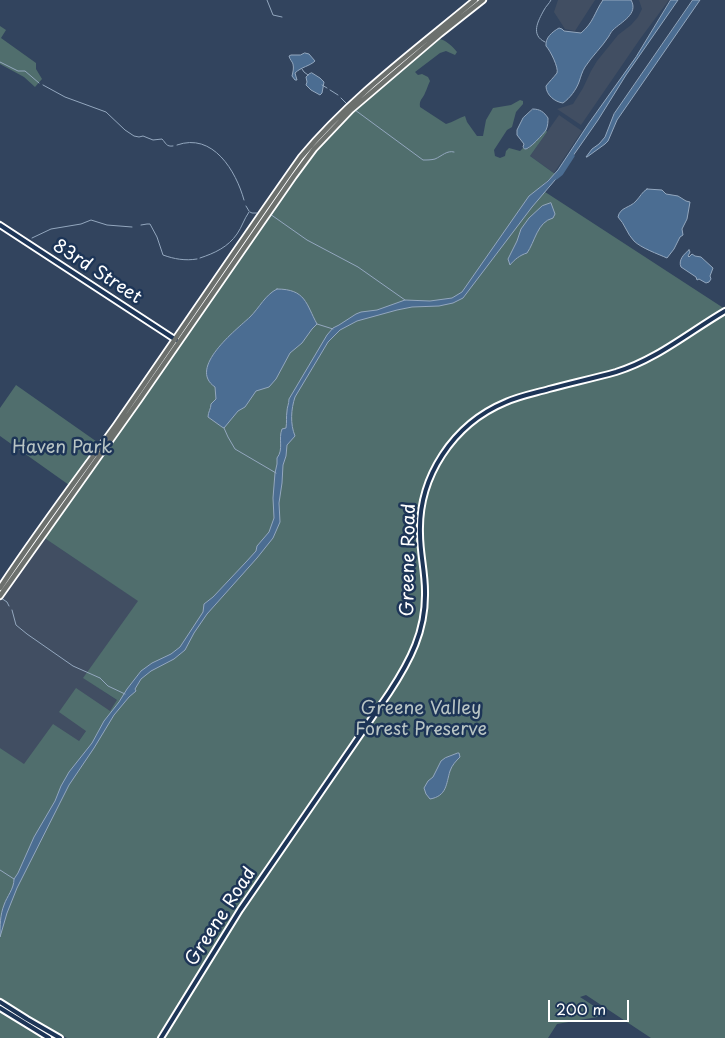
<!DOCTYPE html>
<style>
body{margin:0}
#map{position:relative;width:725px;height:1038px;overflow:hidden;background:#32445e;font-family:"Playpen Sans",sans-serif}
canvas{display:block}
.scale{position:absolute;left:548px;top:1000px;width:81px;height:22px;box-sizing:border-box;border:2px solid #fff;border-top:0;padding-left:6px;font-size:15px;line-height:18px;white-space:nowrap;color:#fff;-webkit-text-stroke:4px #1d3557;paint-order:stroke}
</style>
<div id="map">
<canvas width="725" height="1038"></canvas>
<div class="scale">200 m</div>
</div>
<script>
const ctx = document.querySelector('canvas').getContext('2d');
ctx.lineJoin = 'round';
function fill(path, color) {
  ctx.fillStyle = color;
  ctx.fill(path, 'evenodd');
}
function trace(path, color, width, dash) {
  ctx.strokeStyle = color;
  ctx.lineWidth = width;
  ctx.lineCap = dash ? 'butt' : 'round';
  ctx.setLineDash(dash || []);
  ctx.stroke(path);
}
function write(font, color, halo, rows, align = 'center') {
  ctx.font = font + ' "Playpen Sans",sans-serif';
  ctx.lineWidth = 5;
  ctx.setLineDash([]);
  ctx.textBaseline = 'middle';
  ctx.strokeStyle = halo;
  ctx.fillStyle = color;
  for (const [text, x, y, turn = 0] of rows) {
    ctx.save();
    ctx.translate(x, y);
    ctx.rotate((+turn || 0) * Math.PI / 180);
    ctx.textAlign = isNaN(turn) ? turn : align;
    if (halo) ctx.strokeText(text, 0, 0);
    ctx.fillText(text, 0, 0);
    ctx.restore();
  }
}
fill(new Path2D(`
 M558,0H595L575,31L565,29L554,12Z
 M639,0H669L640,39L581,125L557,109L573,104L583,88L591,71L597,61L618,35L631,25L638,17L642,9Z
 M559,115L582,131L554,173L530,156Z
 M43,537L139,601L84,678L118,701L110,711L86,731L79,741L24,765L0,748V598Z`), '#414e62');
fill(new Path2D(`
 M0,26L6,30L1,38L36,63V69L42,79L35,87L24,77L0,64Z
 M439,39C446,40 452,46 457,52L455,55L446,51L440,53L415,72L418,75L422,74L428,77L430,81C428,85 427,89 425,93C423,99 419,99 420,107L446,124C453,122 459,118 465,116L467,122L477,136H483L486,120L493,108L511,105L520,100L523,101V104L516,112L512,127L507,130L494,150L495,156L500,158L505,156L506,151L509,148L520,151L523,148L528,149L536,141L546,130L547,132L530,156L555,174L539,188L725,309V1038H651L586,995L580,997L603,1012L604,1013L603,1016L557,1024L548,1038H163L176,1018H170L158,1038H67L30,1018L0,999V748L24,764L53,724L79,741L86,731L59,712L76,688L110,711L117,700L83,678L138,601L43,537L293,181L316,150L352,112L381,86H383Z
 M16,385L100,444L69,485L0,436V408Z
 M0,1011L43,1038H0Z`), '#506e6d');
const water = new Path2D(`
 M603,0H631C639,14 621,22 613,30C611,32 610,34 609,36C602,47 592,56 585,67C582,72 581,76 579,82C576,90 570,98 563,103C555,102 546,95 546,86C549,82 554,77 557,73C559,68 550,50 546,46C545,38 552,32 559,28L562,29L564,31L581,33C594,22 594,13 603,0Z
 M671,0H678L626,75L598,120L561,173L532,207L463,298L453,303L439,306L412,307L397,310L357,321L340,330L328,342L295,397C291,409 290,424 295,436L287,445L286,456L283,465L282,483L279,503L280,522L273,538L257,558L207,614L194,633L185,650L174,659L151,671L141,679L135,689L136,691L129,697L114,715L94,748L69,785L17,888L7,913L0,937C0,926 0,915 4,905C7,896 14,889 14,879L18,873L34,837L55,801L61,786L69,772L92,743L104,721L119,702L127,689L141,671L152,663L171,654L180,647L203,612L204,604L213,597L246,562L256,551L257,546L269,532L274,518L273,498L275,473L277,464V458C284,449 278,439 282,429L286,428C287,422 286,417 287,411C287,407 289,404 289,399L327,335L333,328L339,325L356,314L361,312L377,310L405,300L430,301L452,298L462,292L529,196L548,181L558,170L589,123L636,57Z
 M693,0H700L617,120L608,141L605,144L587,157H586L592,149L599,144L605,137L614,114Z
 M305,53L309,54L315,61C310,66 301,67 295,73L297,80H295L292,76C293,72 294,68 293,64C292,61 290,60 289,56L291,55H300Z
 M312,73L320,78L324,82L322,93L320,95L311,90L306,85L307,82L306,77L309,74Z
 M533,109C540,109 544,112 548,118C548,121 548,126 546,130C544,133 529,150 525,149C524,149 524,148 523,147L524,144L517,135V130L523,118Z
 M647,189L662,190L666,194L678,196L686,201L690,202L687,219L682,229L683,235L680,237L674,249L667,258C658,254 641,248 634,241C627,234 625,224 618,217C620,207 630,208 636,201C640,197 642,192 647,189Z
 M551,203L555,214L553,218C537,222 535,242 527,253C520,255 514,260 510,265L508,259L517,241L521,229L529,218L542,206Z
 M689,250L690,252L688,256L689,257L692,254L695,256L701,257L713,268L710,276L711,279L709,282L706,283L699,279L697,280L696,277L681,267C678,260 684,254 689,250Z
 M277,289C306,289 306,304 317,324L312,329L302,343L290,353L276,379L269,387L256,391L245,407L238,411L224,428L222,427L208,417C208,412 211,409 211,404L216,399L215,387C187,368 236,330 250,317C260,307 265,295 277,289Z
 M458,753H459L460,757C456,761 452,765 450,771C446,784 447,796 430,799L426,794L424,788L428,781L433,777L441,761L445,758Z`);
fill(water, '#4b6d92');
trace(water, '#93a7be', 1);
trace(new Path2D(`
 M267,0L273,15L282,17
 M545,42C530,35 538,21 544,10C546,6 549,4 551,0
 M0,62L18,71H25L39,83
 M302,69L304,72L308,75
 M43,85L65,97L106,112L125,130L134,136L139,137L143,136L153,140L162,139C166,143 166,147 173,146
 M322,85L327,88
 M330,90L338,95
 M341,98L347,104
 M355,110L423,160C427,160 431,160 435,159C442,156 447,150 454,152
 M177,145C213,132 236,171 244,200
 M246,206L249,211
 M250,212L252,213H257
 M270,214L307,240L358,267L405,300
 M141,225L147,224H150L157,237L163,255C174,259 185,261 197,259
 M32,238L51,229L81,224L91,220L107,225L132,227
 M200,258C215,253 228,247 237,234C242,227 244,219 249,212
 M317,324L333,329
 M224,428L228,437L235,449L276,473
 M1,598L7,602L9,606
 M12,610L16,625L27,634L73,666L100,678
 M100,678L108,686L125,694
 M0,870L14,879`), '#93a7be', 1);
trace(new Path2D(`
 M556,177L561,173L572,156`), '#4b6d92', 5);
const secondary = new Path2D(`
 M0,225L176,340
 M0,1002L27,1019L60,1038
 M0,1008L49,1038
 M161,1038L240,910L389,693C410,661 426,631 425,591C425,572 420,553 420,534C418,477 453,424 506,402C519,396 535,393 549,389C572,383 594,378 616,372C656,360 689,332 725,311`);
const primary = new Path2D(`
 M0,588C37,532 77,479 116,425C178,336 238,246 301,157C351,97 415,50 475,0
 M0,596L139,400L294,176L314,149L351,110L440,34L483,0`);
trace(secondary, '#fff', 8);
trace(primary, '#fff', 8);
trace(secondary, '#1d3557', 4);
trace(primary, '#6c706d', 4.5);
write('18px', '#fff', '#1d3557', [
 ["83rd Street",97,272,33],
 ["Greene Road",409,560,-89],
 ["Greene Road",221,917,-57]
]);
write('18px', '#b9c5c5', '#1d3557', [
 ["Haven Park",62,448],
 ["Greene Valley",421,709],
 ["Forest Preserve",421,730]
]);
</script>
